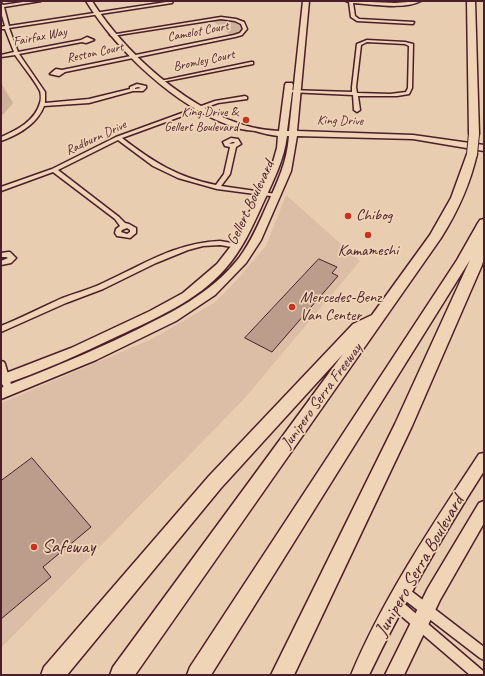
<!DOCTYPE html>
<style>
body{margin:0}
#map{position:relative;width:485px;height:676px;overflow:hidden;background:#e8cdb0;font-family:Caveat,sans-serif}
canvas{display:block}
.frame{position:absolute;inset:0;border:2px solid #4a1f2b;pointer-events:none}
</style>
<div id="map">
<canvas width="485" height="676"></canvas>
<div class="frame"></div>
</div>
<script>
const ctx = document.querySelector('canvas').getContext('2d');
ctx.lineJoin = 'round';
function fill(path, color) {
  ctx.fillStyle = color;
  ctx.fill(path, 'evenodd');
}
function trace(path, color, width, dash) {
  ctx.strokeStyle = color;
  ctx.lineWidth = width;
  ctx.lineCap = dash ? 'butt' : 'round';
  ctx.setLineDash(dash || []);
  ctx.stroke(path);
}
function write(font, color, halo, rows, align = 'center') {
  ctx.font = font + ' Caveat,sans-serif';
  ctx.lineWidth = 3.5;
  ctx.setLineDash([]);
  ctx.textBaseline = 'middle';
  ctx.strokeStyle = halo;
  ctx.fillStyle = color;
  for (const [text, x, y, turn = 0] of rows) {
    ctx.save();
    ctx.translate(x, y);
    ctx.rotate((+turn || 0) * Math.PI / 180);
    ctx.textAlign = isNaN(turn) ? turn : align;
    if (halo) ctx.strokeText(text, 0, 0);
    ctx.fillText(text, 0, 0);
    ctx.restore();
  }
}
fill(new Path2D(`
 M286,195L360,261L243,400L1,648V403L152,339L214,303L234,283L266,246Z`), '#dbbea5');
fill(new Path2D(`
 M223,20C231,20 240,20 242,30L237,34L231,35L213,21Z
 M1,83L13,103L1,117Z`), '#ceb09b');
const building = new Path2D(`
 M319,259L337,267L332,273L338,276L272,352L245,338Z
 M32,458L91,527L43,567L51,577L1,619V481Z`);
fill(building, '#bc9c8b');
trace(building, '#4a1f2b', 1);
const street = new Path2D(`
 M30,1H41L4,7L9,26L173,1L172,3L9,28L18,52L81,40L87,37L94,40L86,43L82,42L19,54L45,92V103L89,99L130,89V87L137,84L146,86V88L143,91H133L89,103L44,106C37,124 18,135 1,141V137C17,130 35,121 40,103C41,100 41,94 40,91C35,81 22,65 15,55L1,57V55L14,52L5,29H1V27L5,26L1,12V3L3,5ZM138,87L141,88L135,89V88Z
 M346,1L395,3L421,1C404,10 372,4 353,3L355,16L359,19L414,22L413,24L357,21L351,17L349,2Z
 M221,17L236,19L244,22L247,29L242,35L235,37L65,72L59,76L50,74L56,69L62,70L234,35L240,33L243,29L241,24L235,21L221,19L112,36L110,35Z
 M367,40L405,42L413,44L412,88L409,94L397,96H358L360,110L357,112L354,110L353,95L288,92L286,91L288,90L352,92V87L357,44ZM367,42L405,44L409,46L408,88L406,92L390,94L357,93L356,87L361,45Z
 M251,62H253V64L162,82L160,81Z
 M245,96L247,97V99L218,103L122,138C153,162 177,177 216,185L224,174L230,147L225,146L223,142L231,138L238,139L241,144L236,147L230,174L221,186L276,194L279,196L278,197L217,189L178,178L153,166L118,140L58,170L119,217L125,223L129,224L136,228V233L130,238L117,236L115,233L116,229L120,226L115,219L53,172L1,191V187L52,169L116,137L215,101ZM232,142H234L235,143L229,144ZM127,228L130,230V232L127,234L121,232L122,230Z
 M220,241L238,244L241,246L238,248L220,245L203,246L188,250L156,263L103,289L66,303L1,332V326C21,318 40,308 60,299C74,293 89,290 103,283C143,265 174,243 220,241Z
 M8,252H10L16,258L11,263L1,265V261L8,258L6,257H1V253Z
 M1,361L4,362L5,364L13,391L12,394L9,395L6,394C1,383 1,372 1,361Z
 M402,585L406,587L484,647V660L480,658L398,595L396,591L398,587Z
 M396,598L400,600L483,671L484,675H470L392,608L390,604L392,600Z`);
const secondary = new Path2D(`
 M86,1H92C128,59 208,129 279,131L285,85L286,83H292L293,85L287,131H289L303,1H309L297,131L413,135L484,145V151L413,139L297,136L291,171L261,240L246,263L215,295L176,321L96,360L1,399V388C44,371 87,354 130,333C169,314 211,294 239,258C251,242 259,223 267,205C278,181 287,162 289,136H287C284,160 274,179 264,201C253,225 243,249 225,269C197,301 156,318 118,336C80,354 41,372 1,385V375L71,348L150,311L183,293L217,264L235,241L271,169L277,148L278,136C270,135 262,133 255,131C247,130 238,129 231,126C175,106 117,51 86,1Z
 M484,453V471C442,537 403,604 369,675H351C383,598 433,524 479,454Z
 M484,501V523L440,600L404,675H385L428,588L479,503Z`);
const highway = new Path2D(`
 M467,1H475L479,134L474,137L469,134Z
 M472,151L477,154C470,184 458,211 441,238L135,675H110L113,667L343,354L221,488L67,675H41L44,667L209,476L353,324L372,315L430,235L451,198L467,154Z
 M484,219V258L482,265L412,426L294,675H271L395,424L470,260L211,675H187L190,667L457,260L478,223L480,220Z`);
trace(street, '#4a1f2b', 3);
trace(secondary, '#4a1f2b', 3);
trace(highway, '#4a1f2b', 3);
fill(street, '#efd4b6');
fill(secondary, '#efd4b6');
fill(highway, '#efd4b6');
const highwayBridge = new Path2D(`
 M472,154L474,134`);
trace(highwayBridge, '#4a1f2b', 12, []);
trace(highwayBridge, '#efd4b6', 10);
for (const [x, y, r, color] of [
 [246,120,4,"#c8321e"],
 [348,216,4,"#c8321e"],
 [368,235,4,"#c8321e"],
 [292,307,4,"#c8321e"],
 [34,547,4,"#c8321e"]
]) {
  const dot = new Path2D();
  dot.arc(x, y, r, 0, 2 * Math.PI);
  ctx.fillStyle = color;
  ctx.fill(dot);
  trace(dot, '#efd4b6', 1.5);
}
write('13px', '#4a1f2b', '#efd4b6', [
 ["Camelot Court",198,32,-11],
 ["Fairfax Way",40,37,-11],
 ["Reston Court",95,53,-12],
 ["Bromley Court",204,61,-12],
 ["King Drive",340,121,1],
 ["Radburn Drive",96,138,-25]
]);
write('13px', '#4a1f2b', '#efd4b6', [
 ["King Drive &",238,113],
 ["Gellert Boulevard",238,128]
], 'right');
write('16px', '#4a1f2b', '#efd4b6', [
 ["Gellert Boulevard",251,203,-65],
 ["Junipero Serra Freeway",322,396,-54]
]);
write('16px', '#4a1f2b', '#efd4b6', [
 ["Chibog",356,216],
 ["Kamameshi",368,251,"center"],
 ["Mercedes-Benz",300,298],
 ["Van Center",300,316]
], 'left');
write('19px', '#4a1f2b', '#efd4b6', [
 ["Safeway",42,547]
], 'left');
write('19px', '#4a1f2b', '#efd4b6', [
 ["Junipero Serra Boulevard",420,566,-60]
]);
</script>
